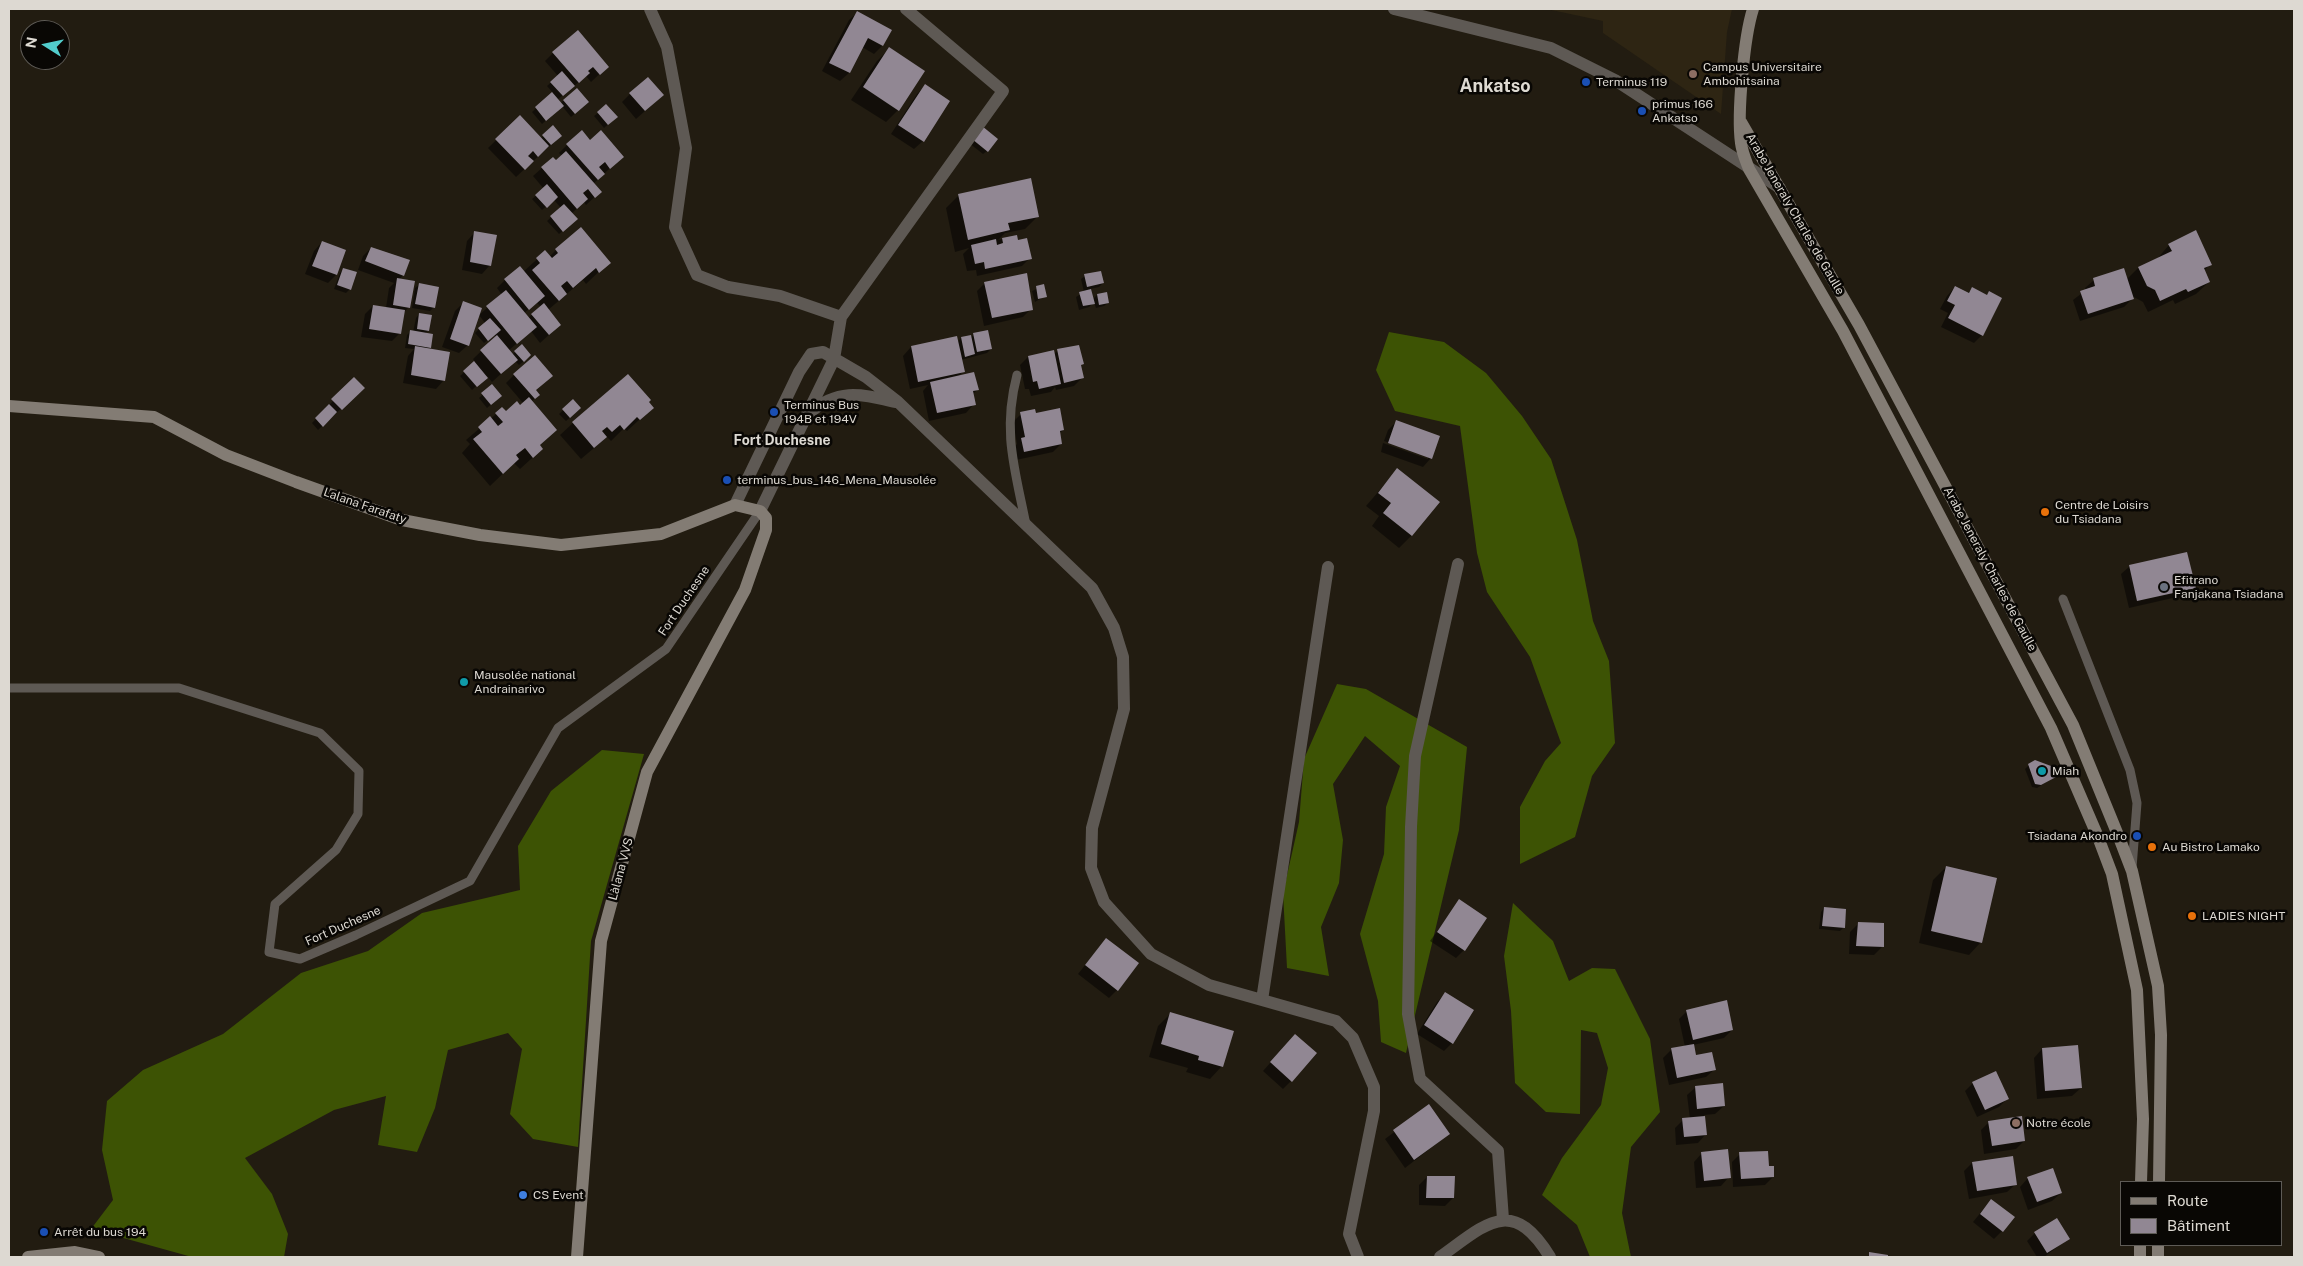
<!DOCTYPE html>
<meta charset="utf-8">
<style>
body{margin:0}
#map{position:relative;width:2303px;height:1266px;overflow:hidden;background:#221c11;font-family:"Public Sans",sans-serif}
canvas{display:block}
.frame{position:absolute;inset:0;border:10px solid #ddd9d2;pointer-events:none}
.legend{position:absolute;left:2120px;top:1181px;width:162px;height:65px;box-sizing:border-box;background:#090704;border:1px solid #5e5b56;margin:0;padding:6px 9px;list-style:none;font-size:15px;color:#ddd9d2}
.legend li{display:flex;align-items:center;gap:10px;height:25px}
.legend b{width:25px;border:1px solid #5e5b56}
.north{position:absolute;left:20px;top:20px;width:50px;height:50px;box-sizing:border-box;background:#090704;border:1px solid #5e5b56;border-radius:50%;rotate:280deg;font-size:14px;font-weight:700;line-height:20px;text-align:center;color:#ddd9d2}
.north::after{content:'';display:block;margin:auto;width:18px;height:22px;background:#52cdcc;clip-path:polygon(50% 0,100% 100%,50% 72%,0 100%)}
</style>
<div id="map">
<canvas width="2303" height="1266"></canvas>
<div class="frame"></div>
<ul class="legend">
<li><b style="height:6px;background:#837c74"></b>Route</li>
<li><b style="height:14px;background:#918793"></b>Bâtiment</li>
</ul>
<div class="north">N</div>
</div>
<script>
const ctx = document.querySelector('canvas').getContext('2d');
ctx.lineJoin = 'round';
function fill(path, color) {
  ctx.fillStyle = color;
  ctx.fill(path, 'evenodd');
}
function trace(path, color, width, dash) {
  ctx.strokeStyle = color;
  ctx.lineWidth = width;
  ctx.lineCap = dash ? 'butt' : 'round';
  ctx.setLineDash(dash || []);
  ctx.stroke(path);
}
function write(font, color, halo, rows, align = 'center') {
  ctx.font = font + ' "Public Sans",sans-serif';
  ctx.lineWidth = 5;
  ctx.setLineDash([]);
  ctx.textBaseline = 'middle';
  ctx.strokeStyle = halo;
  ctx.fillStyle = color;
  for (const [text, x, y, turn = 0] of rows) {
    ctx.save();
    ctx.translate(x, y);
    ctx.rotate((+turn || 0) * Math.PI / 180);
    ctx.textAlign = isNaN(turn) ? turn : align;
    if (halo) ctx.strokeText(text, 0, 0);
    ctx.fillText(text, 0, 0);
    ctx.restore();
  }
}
fill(new Path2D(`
 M1547,9H1732L1727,32L1721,114L1603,33V21Z`), '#2e2513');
fill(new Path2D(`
 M1389,332L1444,342L1486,373L1522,416L1551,459L1577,540L1593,621L1609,661L1615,743L1592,776L1575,837L1520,864V807L1545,761L1561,743L1530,657L1487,592L1477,553L1460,426L1395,411L1376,370Z
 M1337,684L1366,689L1467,747L1459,830L1406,1053L1381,1042L1378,1001L1360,934L1384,854L1386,807L1400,766L1365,736L1333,784L1343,840L1339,883L1321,927L1329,976L1287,968L1283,893L1299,822L1304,759Z
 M602,750L644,754L591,941L578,1147L533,1139L510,1114L522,1049L508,1033L448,1050L435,1108L417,1152L378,1145L386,1096L334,1110L245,1158L272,1194L288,1234L284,1257H192L91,1229L113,1200L102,1150L107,1101L143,1070L223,1034L301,973L368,951L422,913L520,890L518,846L551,791Z
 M1513,903L1553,941L1569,981L1592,968L1615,969L1650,1039L1660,1112L1631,1147L1622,1213L1631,1257H1590L1577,1225L1542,1195L1562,1158L1601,1105L1608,1068L1597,1033L1581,1030L1580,1114L1546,1112L1515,1083L1511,1011L1504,956Z`), '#3d5304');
fill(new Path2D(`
 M858,12L882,46L874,54L862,47L849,73L840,81L822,71L849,20Z
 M889,49L898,110L886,122L851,100L877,61Z
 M553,53L607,67L591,82L586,76L557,100L560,104L564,100L584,106L571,117L562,106L542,124L532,112L553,93L547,86L558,76L545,61Z
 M925,86L948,101L923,141L914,149L891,134L917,94Z
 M630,94L654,103L636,119L622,102Z
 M598,113L616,117L604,128L594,116Z
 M520,117L540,139L553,127L557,139L516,177L488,148Z
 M978,131L987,151L983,154L969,143Z
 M589,142L622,157L593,184L600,192L586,205L584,202L571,214L572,223L559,234L547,221L561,208L554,200L542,210L532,199L544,189L533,176L553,158L556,162L562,156L559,153L567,145Z
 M959,195L1038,216L1025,229L1005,233L998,240L1016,236L1017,241L1030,258L1022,266L977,276L976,270L967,271L963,254L969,248L955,252L946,208Z
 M475,232L490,265L482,274L462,270L467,241Z
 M322,242L336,275L328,283L305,274L314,251Z
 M2169,245L2210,264L2204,271L2209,282L2196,294L2175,304L2173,300L2148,312L2143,302L2134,297L2124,307L2080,321L2073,300L2086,290L2085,288L2094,280H2126L2138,268L2157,259Z
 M371,248L403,275L399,280L409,307L403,313L400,333L392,341L361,337L365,314L373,306L386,308L389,288L394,283L358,270L363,256Z
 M556,250L609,262L586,284L583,280L548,310L559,325L551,333L540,343L531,331L508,351L512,355L522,346L526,359L519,365L515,361L492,382L487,376L472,390L460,376L475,362L473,359L496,337L494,335L484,343L475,333L485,323L479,315L502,295L497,288L505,280L523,272L545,252L549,257ZM537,303L541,307L528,318L524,313Z
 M343,269L350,289L346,293L334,289L340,273Z
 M1085,276L1103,283L1099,287L1090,289L1092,300L1097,295L1108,303L1104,306L1096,308L1094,302L1089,307L1079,310L1076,297L1084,292L1081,279Z
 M985,283L1031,309L1023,317L984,326L977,291Z
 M419,285L434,307L430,311L412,308L415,288Z
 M1043,286L1045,296L1035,302L1032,291Z
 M1955,287L1967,294L1972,289L1986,296L1989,292L1982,335L1974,343L1941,327L1948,313L1940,309L1947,296Z
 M463,303L468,345L459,353L442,347L455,311Z
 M419,314L428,330L425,334L430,347L427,349L444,380L436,389L403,383L408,356L414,349L405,348L407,335L410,332H413L416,318Z
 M974,335L991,349L987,353L961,360L963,371L958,377L977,390L972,395L974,404L966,413L929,421L923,391L928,385L910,389L903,356L911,347L957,343L961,338H970Z
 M1057,351L1080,366L1082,378L1074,386L1056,390L1055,387L1051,392L1031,396L1029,389H1025L1020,365L1028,357L1053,355Z
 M514,375L538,395L531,402L556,430L539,446L542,449L520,469L514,463L490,486L462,453L470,444L466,440L502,409L506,413L523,403L506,383Z
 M354,379L363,388L318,430L312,423Z
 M492,386L497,399L487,408L479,398Z
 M573,401L576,412L566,421L559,414Z
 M647,403L652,408L627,431L624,428L611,441L607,437L581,459L560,435L573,423Z
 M1021,414H1035L1063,430L1059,434L1061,444L1053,452L1016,460L1014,447L1017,444L1013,422Z
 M1396,422L1431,458L1423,467L1381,452L1383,443L1428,459V456L1384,441L1388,430Z
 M1397,470L1412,535L1399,548L1372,526L1379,516L1366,506Z
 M2130,566L2194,587L2186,595L2129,608L2121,574Z
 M2029,765L2054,777L2037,788L2032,787L2025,769Z
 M1946,867L1981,942L1969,955L1919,943L1933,880Z
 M1460,901L1464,950L1456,958L1430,941Z
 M1824,908L1844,927L1840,931L1819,929L1821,912Z
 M1858,924L1882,947L1874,955L1849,954L1850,932Z
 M1106,939L1117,990L1109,998L1078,974Z
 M1446,993L1452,1043L1444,1051L1417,1034L1437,1002Z
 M1687,1011L1732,1030L1724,1038L1693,1045L1695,1056L1715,1069L1706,1077L1669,1085L1663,1058L1671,1050L1685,1047L1679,1019Z
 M1171,1013L1222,1066L1210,1079L1186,1072L1188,1068L1149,1057L1158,1026Z
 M1287,1044L1291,1081L1283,1089L1263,1071Z
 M2042,1049L2081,1088L2072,1096L2037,1099L2034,1058Z
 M1973,1083L2007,1099L1999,1107L1977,1117L1965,1091Z
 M1696,1087L1724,1106L1715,1114L1704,1115L1706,1134L1698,1143L1676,1145L1675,1128L1683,1120L1690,1119L1687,1095Z
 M1429,1106L1449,1134L1405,1168L1385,1139Z
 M1989,1122L2024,1141L2016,1149L1984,1154L1981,1130Z
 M1702,1153L1729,1177L1721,1186L1696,1188L1694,1162Z
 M1740,1154L1768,1167L1773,1177L1765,1185L1733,1187L1732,1162Z
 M1972,1163L2016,1184L2007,1192L1969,1199L1964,1171Z
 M1427,1177L1453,1198L1445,1206L1419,1205V1185Z
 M2028,1178L2061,1193L2052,1201L2028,1210L2020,1187Z
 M1991,1200L2002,1231L1994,1239L1973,1222Z
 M2035,1233L2068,1239L2044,1257H2037L2027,1241Z`), '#0007');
fill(new Path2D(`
 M857,11L892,30L883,46L868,38L850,73L829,63Z
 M578,30L609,67L600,75L593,67L588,71L590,73L579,83L552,52Z
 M889,47L925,71L899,111L863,87Z
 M562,71L575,86L563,96L550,82Z
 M648,77L664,95L645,111L629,93Z
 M925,84L950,101L924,142L898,125Z
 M577,88L589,102L575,114L563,100Z
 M552,92L564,106L546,121L535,107Z
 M606,104L618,117L608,125L597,112Z
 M520,115L549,146L538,157L533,151L528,156L534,161L525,170L495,139Z
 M553,125L562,136L551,145L542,135Z
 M982,126L998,139L988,152L972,139Z
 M582,130L590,140L601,130L624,157L610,169L605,162L599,167L605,174L598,180L566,144Z
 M566,151L602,192L595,198L588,189L583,193L588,199L577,209L541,167L553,157L556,160Z
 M1031,178L1039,217L1008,223L1010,230L968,240L958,194Z
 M547,184L558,197L547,208L535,195Z
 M564,204L578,219L563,232L550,216Z
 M581,227L611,263L599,273L596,268L573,288L567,281L561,286L567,294L559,301L532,270L540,263L536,258L545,250L552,258L558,253L555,249Z
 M2196,230L2212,265L2204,268L2210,282L2188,292L2186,289L2160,301L2155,290L2147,286L2138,267L2172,251L2168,244Z
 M474,231L497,235L491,266L470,262Z
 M1017,235L1018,240L1027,238L1032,259L985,269L984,262L975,264L971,245L996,239L997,245L1003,243L1002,238Z
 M322,241L346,250L337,275L312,266Z
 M371,247L410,260L404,276L365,261Z
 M520,266L545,296L529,310L504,279Z
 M343,268L357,272L351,290L337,285Z
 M2124,268L2134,299L2088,314L2080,291L2095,286L2093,278Z
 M1101,271L1104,283L1087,287L1084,274Z
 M1027,273L1033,310L992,318L984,282Z
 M397,278L415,281L410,308L393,305Z
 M419,283L439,287L435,308L415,304Z
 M1044,284L1047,297L1038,299L1036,286Z
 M1955,286L1969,293L1972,287L1987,295L1989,291L2002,298L1983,336L1948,318L1955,305L1947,301Z
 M1091,289L1095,304L1083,306L1079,292Z
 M506,290L537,327L517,344L486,306Z
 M1107,292L1109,303L1099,305L1097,294Z
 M463,301L482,308L469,346L450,339Z
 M544,303L561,325L549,335L531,314Z
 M373,305L405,310L401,334L369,329Z
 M419,313L432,315L429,331L417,329Z
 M490,318L501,330L488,341L478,328Z
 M410,330L433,334L431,348L408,344Z
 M988,330L992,349L977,352L973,333Z
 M497,335L518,360L501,374L480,350Z
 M971,335L975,354L965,357L961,337Z
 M957,336L965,372L918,382L911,346Z
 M522,344L531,355L524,362L514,351Z
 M1079,345L1084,364L1081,365L1084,378L1064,383L1057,349Z
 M415,346L450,352L445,381L411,375Z
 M1054,350L1061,384L1039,389L1037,381L1033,382L1028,356Z
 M535,355L553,376L536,390L540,395L535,399L513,374Z
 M474,361L488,378L477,387L463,371Z
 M974,372L979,390L973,391L976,405L937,413L930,382Z
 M628,374L651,400L649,402L654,408L640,420L637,417L624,430L620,425L612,432L607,427L602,431L607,437L594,448L572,422Z
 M354,377L365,388L342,410L331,399Z
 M492,384L502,396L491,405L481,393Z
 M529,397L557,430L540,445L543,449L533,458L525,448L516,455L519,459L503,474L473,439L482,432L478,427L490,416L498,426L503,422L495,413L502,407L506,411L517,401L520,405Z
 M573,399L581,408L570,418L562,409Z
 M329,404L337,412L323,427L315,418Z
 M1060,408L1064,430L1060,431L1062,444L1024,452L1021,438L1025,437L1020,412L1035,409L1036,413Z
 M1396,420L1440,436L1432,459L1388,443Z
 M1397,468L1440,502L1412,536L1383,513L1391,503L1378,493Z
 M2187,552L2196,588L2137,601L2129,565Z
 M2035,760L2051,766L2056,777L2041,785L2035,784L2028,764Z
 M1946,866L1997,878L1982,943L1931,931Z
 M1459,899L1487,918L1465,951L1437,932Z
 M1824,907L1846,909L1845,928L1822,926Z
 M1858,922L1884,923V947L1856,946Z
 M1106,938L1139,963L1118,991L1085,965Z
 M1445,992L1474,1010L1453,1044L1424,1025Z
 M1727,1000L1733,1030L1693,1040L1686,1010Z
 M1170,1012L1234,1031L1223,1067L1198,1060L1199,1056L1161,1044Z
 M1295,1034L1317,1053L1292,1082L1270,1062Z
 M1694,1044L1696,1055L1712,1052L1716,1070L1677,1078L1671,1048Z
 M2078,1045L2082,1088L2045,1091L2042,1048Z
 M1996,1071L2009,1099L1985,1110L1972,1082Z
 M1723,1083L1725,1106L1697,1109L1695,1086Z
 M1429,1104L1450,1134L1414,1160L1393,1130Z
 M1705,1116L1707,1135L1684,1137L1682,1118Z
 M2022,1116L2025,1141L1992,1146L1988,1121Z
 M1728,1149L1731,1178L1704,1181L1701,1152Z
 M1768,1151L1769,1166H1774V1177L1741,1179L1739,1152Z
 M2013,1156L2017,1185L1977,1191L1972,1162Z
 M2053,1168L2062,1193L2037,1202L2027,1177Z
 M1427,1176H1455L1454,1198H1426Z
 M1991,1199L2015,1217L2003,1232L1980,1214Z
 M2057,1218L2070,1239L2047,1253L2034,1232Z
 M1869,1252L1888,1255V1257H1869Z`), '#918793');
trace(new Path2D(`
 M1017,375C1002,432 1015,469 1026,525
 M2063,599L2130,770L2137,803L2132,868
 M9,688H179L320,733L359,771L358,814L336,850L275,904L269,952L300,959L356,935L470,881L558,728L666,649L760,511`), '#5e5954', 9);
trace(new Path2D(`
 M650,9L667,47L686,148L675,227L697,275L728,287L780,296L841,317
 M1394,9L1551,48L1615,80L1780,188
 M809,413C839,388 860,394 895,402
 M735,505L799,372L811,354L823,352L866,377L898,402L1092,588L1114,628L1123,657L1124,709L1092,828L1091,868L1104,902L1151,954L1209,985L1336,1021L1353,1038L1374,1087V1111L1349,1234L1358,1257
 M760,511L834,359L841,317L1003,91L906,9
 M1458,564L1415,756L1411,827L1408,1014L1420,1079L1498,1151L1503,1219
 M1262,1000L1328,567
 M1440,1257C1486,1224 1512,1195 1550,1257`), '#5e5954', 12);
trace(new Path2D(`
 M1753,9C1744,37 1737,114 1741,143C1742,152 1746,161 1749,169L1843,331L2051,728L2098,837L2112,874L2137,990L2143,1119L2141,1182
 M1741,122L1859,325L2073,725L2120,840L2132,871L2158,986L2161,1035L2159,1182
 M9,406L154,417L226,455L296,482L402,520L480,535L561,545L661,534L735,505L760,511L766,518V530L745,590L647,772L601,941L577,1257
 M28,1257L75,1252L99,1257
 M2140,1257V1245
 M2158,1257V1245`), '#837c74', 12);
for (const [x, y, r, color] of [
 [1693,74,5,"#8d6e63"],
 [1586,82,5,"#1a4fb4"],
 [1642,111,5,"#1a4fb4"],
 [774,412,5,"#1a4fb4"],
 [727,480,5,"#1a4fb4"],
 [2045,512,5,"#e8710a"],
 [2164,587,5,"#6b7280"],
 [464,682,5,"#0f9aa8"],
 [2042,771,5,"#0f9aa8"],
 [2137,836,5,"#1a4fb4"],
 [2152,847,5,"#e8710a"],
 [2192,916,5,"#e8710a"],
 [2016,1123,5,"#8d6e63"],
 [523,1195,5,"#3f7fe0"],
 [44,1232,5,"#1a4fb4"]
]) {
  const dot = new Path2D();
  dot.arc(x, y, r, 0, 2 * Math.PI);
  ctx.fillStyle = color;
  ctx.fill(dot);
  trace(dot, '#090704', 2);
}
write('12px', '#ddd9d2', '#090704', [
 ["Campus Universitaire",1703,67],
 ["Ambohitsaina",1703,81],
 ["Terminus 119",1596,82],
 ["primus 166",1652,104],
 ["Ankatso",1652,118],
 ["Terminus Bus",784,405],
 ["194B et 194V",784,419],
 ["terminus_bus_146_Mena_Mausolée",737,480],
 ["Centre de Loisirs",2055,505],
 ["du Tsiadana",2055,519],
 ["Efitrano",2174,580],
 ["Fanjakana Tsiadana",2174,594],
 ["Mausolée national",474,675],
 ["Andrainarivo",474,689],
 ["Miah",2052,771],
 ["Tsiadana Akondro",2127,836,"right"],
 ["Au Bistro Lamako",2162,847],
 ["LADIES NIGHT",2202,916],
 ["Notre école",2026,1123],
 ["CS Event",533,1195],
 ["Arrêt du bus 194",54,1232]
], 'left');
write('12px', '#ddd9d2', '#090704', [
 ["Arabe Jeneraly Charles de Gaulle",1795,214,60],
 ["Lalana Farafaty",365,506,19],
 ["Arabe Jeneraly Charles de Gaulle",1990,569,62],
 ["Fort Duchesne",684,601,-56],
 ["Làlana VVS",621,869,-75],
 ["Fort Duchesne",343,926,-24]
]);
write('bold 14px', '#ddd9d2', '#090704', [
 ["Fort Duchesne",782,441]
]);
write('bold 18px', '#ddd9d2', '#090704', [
 ["Ankatso",1495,86]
]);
</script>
